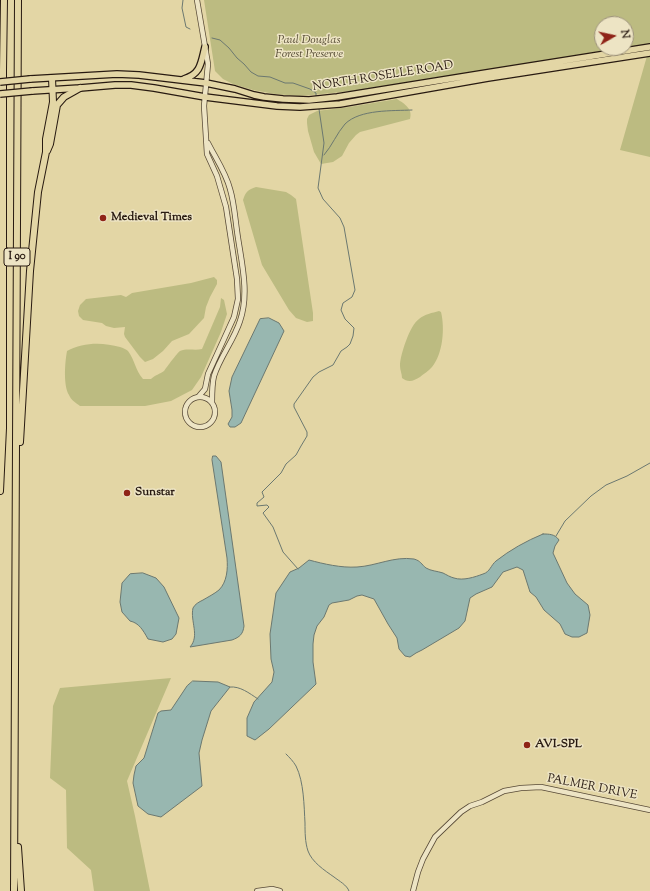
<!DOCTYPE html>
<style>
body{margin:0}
#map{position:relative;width:650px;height:891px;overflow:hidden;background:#e3d6a5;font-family:"Sorts Mill Goudy",serif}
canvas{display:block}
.north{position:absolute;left:594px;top:16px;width:40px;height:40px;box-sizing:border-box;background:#ede4c4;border:1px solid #9e937c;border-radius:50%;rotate:81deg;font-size:11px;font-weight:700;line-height:16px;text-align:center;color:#281a11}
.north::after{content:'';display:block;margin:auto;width:14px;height:18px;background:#8f2418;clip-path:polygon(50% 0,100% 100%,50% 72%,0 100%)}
</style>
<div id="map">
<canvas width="650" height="891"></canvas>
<div class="north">N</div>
</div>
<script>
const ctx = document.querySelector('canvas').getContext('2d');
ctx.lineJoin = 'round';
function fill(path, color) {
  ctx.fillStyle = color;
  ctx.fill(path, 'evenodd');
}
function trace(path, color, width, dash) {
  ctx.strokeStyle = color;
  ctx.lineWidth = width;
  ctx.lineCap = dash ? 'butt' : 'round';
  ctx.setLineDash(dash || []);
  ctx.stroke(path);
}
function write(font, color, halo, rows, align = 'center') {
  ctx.font = font + ' "Sorts Mill Goudy",serif';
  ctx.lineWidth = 3;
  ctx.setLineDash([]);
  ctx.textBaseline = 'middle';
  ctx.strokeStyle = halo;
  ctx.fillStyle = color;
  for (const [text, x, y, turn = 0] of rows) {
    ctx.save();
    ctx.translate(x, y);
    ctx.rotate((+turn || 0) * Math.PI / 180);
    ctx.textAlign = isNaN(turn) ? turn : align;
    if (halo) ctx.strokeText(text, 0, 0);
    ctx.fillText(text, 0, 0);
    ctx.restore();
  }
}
fill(new Path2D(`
 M204,0H650V44L362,90L311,95L299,96L275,94L253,90L233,84L223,79L215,71ZM602,24H626V48H602Z
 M647,56H650V157L620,150Z
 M397,99C405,104 413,109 410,119L360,132L356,135L349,143L342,156L333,162L321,164L314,152L308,131L307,123V119L309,115L317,111L349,107Z
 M256,187L286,192L291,195L296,199L313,313V321L307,322L296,318L289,310L262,265L243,200C246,191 248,190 256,187Z
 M214,277L217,280V284L210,297L206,307L204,318L189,334L172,341L163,351L153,359L145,362L140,357L125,337L124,334L125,327L114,328L106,326L102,323L83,320L79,316L78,311L80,305L86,299L121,295L126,297L132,293L191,283Z
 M221,298L224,300L227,314L221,332L201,377L192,390L171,401L145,406H80C76,403 71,400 69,395C63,385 65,362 67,351C83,342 103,342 120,347C123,348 126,349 128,351C135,360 135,370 143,379H151C155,375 160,374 164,371C167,367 177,353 180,351C187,348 195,351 202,349L220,307Z
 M439,311L441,312C445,328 443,354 432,367C429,371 423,374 420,377C414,381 408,383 402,378C402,374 400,370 400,366C400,355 410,325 419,319C425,314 432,313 439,311Z
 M171,678L127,781L135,816L150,891H94L91,870L67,848L66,790L50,778L53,706L60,688Z`), '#bcbb81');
const water = new Path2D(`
 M269,318L279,323L284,331L241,423L235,427H230L228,424L232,417V410L229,391L232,377L260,319Z
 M213,456H216L221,462L244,626C243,634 240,637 232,640L190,647C200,636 190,621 193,608C195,604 199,602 203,600C208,597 214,594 219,590C227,582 228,569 227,558L212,460Z
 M543,534C549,534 555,534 559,540L555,546L553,553L567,583L575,594L588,605L590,615L587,633L579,637H572L565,634L560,624L544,610L536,597L530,592L523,570L517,567L503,572L492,587L476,594L470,598L465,621L459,628L422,650L416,653L410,657L405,656L399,649L397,638L388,624L374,599L362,595L357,596L349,600L332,603L329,605L324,617L317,626L314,635L313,644V662L316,684L314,686L269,729L255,740L247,736V718L254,702L272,682L274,672L271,659L270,634L276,593L290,572L299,568L309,560C324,564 341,568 357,567C376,566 394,556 414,559C421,561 421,564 426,568C431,571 437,571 443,573C447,575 450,577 454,578C463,581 475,577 483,574C490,572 491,565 496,561C510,550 526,541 543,534Z
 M143,573L156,578L164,587L179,618L176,634L172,639L163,642L148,639C143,630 139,623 130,621L122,612L120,602L122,583L130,574Z
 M193,681L218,682L230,687L211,711L202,740L199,753L202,786L161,817L148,814L138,806L133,783L134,775L136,766L144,758L158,713L161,711L171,710L187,686Z`);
fill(water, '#98b7b0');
trace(water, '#6b7870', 1);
trace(new Path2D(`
 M183,0L182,8L186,27L190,29
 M212,38L220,40L229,48L237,58L244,64L251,72L258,76L270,77L285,83H293L310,89L316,93V96
 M324,155C332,146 337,133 345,124C360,109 393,111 412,110
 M556,536L565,521L591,496L606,485L627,476L650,463
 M298,569L283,552L273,527L263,513L269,507L267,505L257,506V503L264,497L262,492L281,473L286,464L296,455L301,446L307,436V432L294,407V404L313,377L319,372L333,365L341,351L347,347L350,344L353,336L354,328L345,319L341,310L343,303L352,297L355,290L344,227L340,218L323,199L318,188L324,143L319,109
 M230,687C240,686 249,693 258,699
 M286,754C290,758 293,761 296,766C304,782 304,806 305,823C305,832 305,842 308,851C312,862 324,870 334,877C339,881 347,885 349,891`), '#6b7870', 1);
const minor = new Path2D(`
 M197,0L208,64L204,106L207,154L217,176L226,207L237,279L238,299L234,317L208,374L205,389L199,396
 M208,143C215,157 226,173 230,189C234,202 235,217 237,231C241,261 250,292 240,321C234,340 220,357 214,376C212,384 212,394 212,403
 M185 412a15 15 0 1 1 30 0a15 15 0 1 1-30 0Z
 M257,891L272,889L280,891
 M413,891L418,872L423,859L435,837L461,812L470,806L482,802L504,791L521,788L541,787L650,810`);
const major = new Path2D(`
 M30,79L117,74L139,75L206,83L235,89L254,95L264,97L283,99L309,100L337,97L486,73L650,47
 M184,79C201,74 201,63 205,47
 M32,91L80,88L115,85H131L154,88L205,97L277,106L300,107L340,104L488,78L650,53`);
const highway = new Path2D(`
 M47,151L50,144L57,105L64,97L80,88
 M20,442L30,271L38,192L46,152V139L53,102L52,78
 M0,491L3,428V70L4,0
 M18,847L21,891
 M14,891L18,0`);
trace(minor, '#574936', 6);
trace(major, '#281a11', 8);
trace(highway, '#281a11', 8);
trace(minor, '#ede4c4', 4.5);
trace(major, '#e3d6a5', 5.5);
trace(highway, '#e3d6a5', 6);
const majorBridge = new Path2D(`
 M0,82L30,79
 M0,94L32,91`);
trace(majorBridge, '#281a11', 8, []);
trace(majorBridge, '#e3d6a5', 5.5);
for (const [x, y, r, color] of [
 [103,218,4,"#8f2418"],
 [127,493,4,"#8f2418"],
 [527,745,4,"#8f2418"]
]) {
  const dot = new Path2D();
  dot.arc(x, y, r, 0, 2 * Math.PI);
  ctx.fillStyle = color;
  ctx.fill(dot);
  trace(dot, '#ede4c4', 1.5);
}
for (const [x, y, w] of [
 [17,257,26]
]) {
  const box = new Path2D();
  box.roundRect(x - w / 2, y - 9, w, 18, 3);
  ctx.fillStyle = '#ede4c4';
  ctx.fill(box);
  trace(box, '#281a11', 1);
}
write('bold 11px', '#281a11', null, [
 ["I 90",17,257]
]);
write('italic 12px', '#544a33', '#ede4c4', [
 ["Paul Douglas",309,41],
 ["Forest Preserve",309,55]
]);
write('12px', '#281a11', '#ede4c4', [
 ["NORTH ROSELLE ROAD",383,77,-9],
 ["PALMER DRIVE",592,788,11]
]);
write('bold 12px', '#281a11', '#ede4c4', [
 ["Medieval Times",111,218],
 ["Sunstar",135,493],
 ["AVI-SPL",535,745]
], 'left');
</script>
